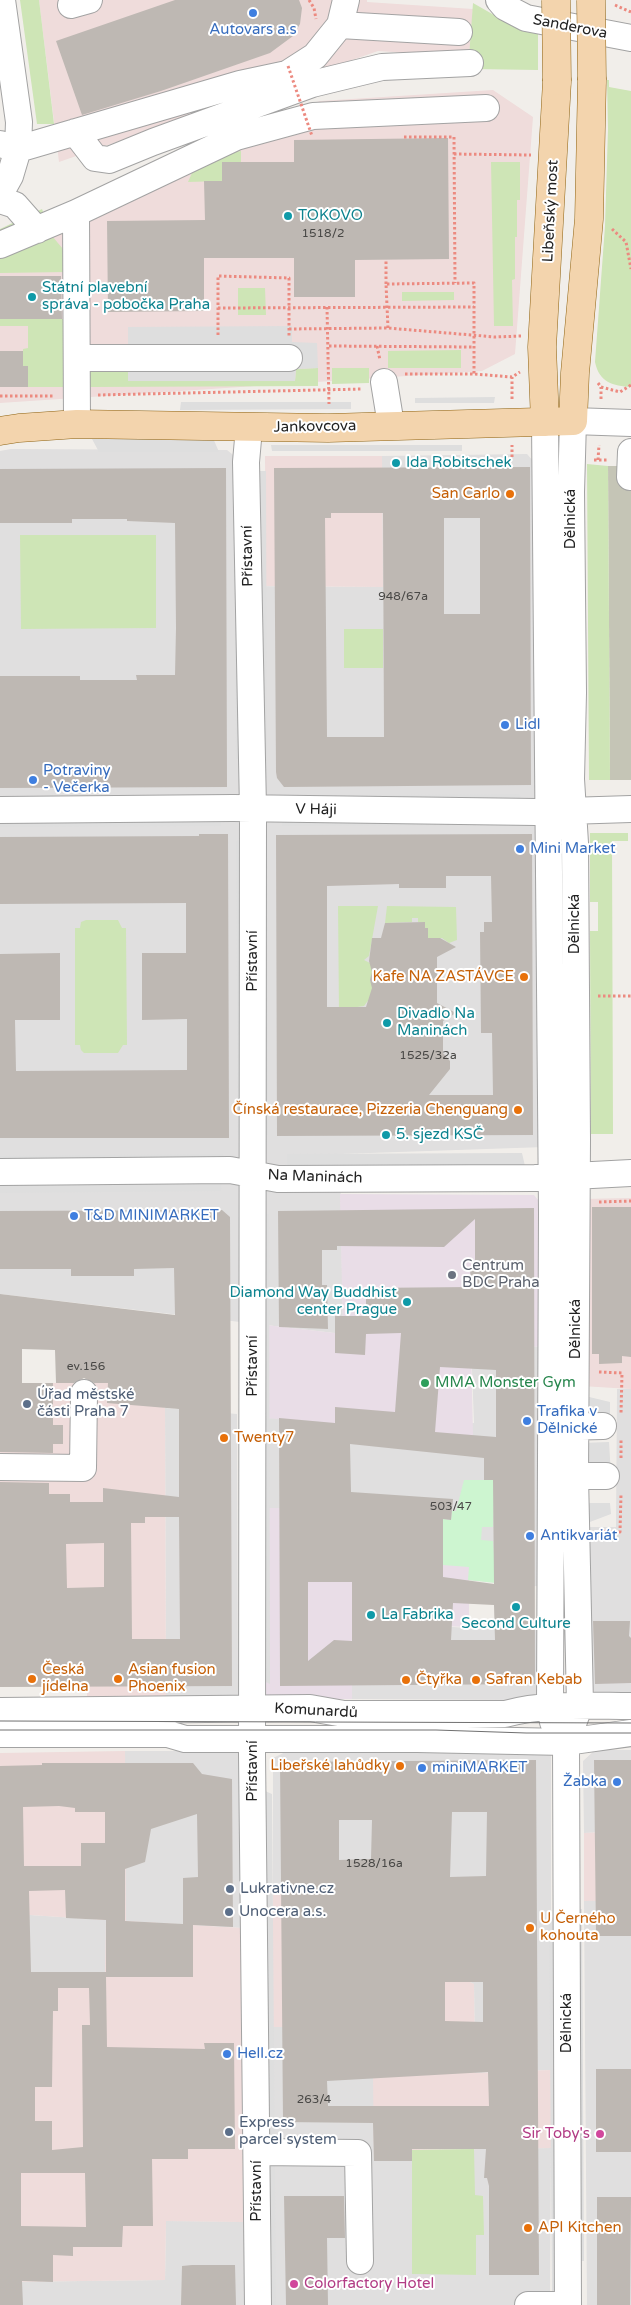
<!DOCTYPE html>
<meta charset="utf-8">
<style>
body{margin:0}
canvas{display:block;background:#f1eeea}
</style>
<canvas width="631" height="2305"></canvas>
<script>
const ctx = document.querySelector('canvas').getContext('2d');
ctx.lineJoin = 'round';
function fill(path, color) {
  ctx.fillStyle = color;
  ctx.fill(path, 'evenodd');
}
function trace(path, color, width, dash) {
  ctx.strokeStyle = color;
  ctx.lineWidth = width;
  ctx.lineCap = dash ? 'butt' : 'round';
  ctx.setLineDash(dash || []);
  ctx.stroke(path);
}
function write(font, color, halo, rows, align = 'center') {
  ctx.font = font + ' "Varela Round",sans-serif';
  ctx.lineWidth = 4;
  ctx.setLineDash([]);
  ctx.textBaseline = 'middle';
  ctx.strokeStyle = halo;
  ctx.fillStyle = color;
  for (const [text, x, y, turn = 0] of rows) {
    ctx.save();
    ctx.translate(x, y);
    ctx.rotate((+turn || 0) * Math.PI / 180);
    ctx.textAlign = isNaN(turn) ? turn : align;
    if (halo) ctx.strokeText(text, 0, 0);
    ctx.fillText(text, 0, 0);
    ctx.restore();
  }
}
fill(new Path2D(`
 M11,449L227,450L237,458L238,586L382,587V456L527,454L541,470L545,1147L340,1154L343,1334L0,1294V451Z
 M471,1343L545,1347L546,1587L468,1580L265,1508L266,1418L474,1423Z
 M617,1389H631V1696H598L584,1679L582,1527H616Z
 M165,1408L237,1414L238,1699L166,1700Z
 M420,1625L469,1628H547L543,1692L521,1700L352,1699V1626Z
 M302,1744L551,1753V2070L475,2073L474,1984L282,1887H273V1758Z
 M595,1750H631V1831L584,1833L583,1761Z
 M125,1751H240L242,1928L125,1921Z
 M595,1900H631V2305H587L584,1901Z
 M0,1913L106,1920V1972H40V2023Z
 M273,2027H347L412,2150L551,2148L550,2305H0V2282L165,2280L166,2221L275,2222Z`), '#e0dfdf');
fill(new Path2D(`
 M39,0H367V2L473,9L469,57L378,51L59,162Z
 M493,90L533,117L515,354L482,371L0,403V234L235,129L320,101Z
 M265,456H382L383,587L266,586Z
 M631,1198V1389L581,1386L582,1199Z
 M0,1383H108L165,1408L166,1700H87V1636L0,1614Z
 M125,1751L126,1921L242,1928L243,2222L166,2221L165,2280L0,2282L40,2022V1972H105L106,1920L0,1913V1753Z
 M631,1831V1900L584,1901V1833Z
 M273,1887H282L474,1984L475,2073L551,2070V2148L412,2150V2161H374L373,2077L329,2027H273Z`), '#efdcdb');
fill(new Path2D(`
 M340,1194L534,1195L547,1211L545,1347L471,1343L473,1436L266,1418V1325L343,1334Z
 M265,1508H279L469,1567V1627L420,1625L352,1626V1699H264Z`), '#e9dde7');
fill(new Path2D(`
 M608,466H631V780H610Z`), '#c5c5b6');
fill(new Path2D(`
 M20,0H39L54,124H37Z
 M473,3L522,31L538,34V70L473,69L469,57Z
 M607,80H609V87L631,91V387C613,386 599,382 595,362L605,226L608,129Z
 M241,151V162H222V181L188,182L195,166L221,154Z
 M491,162H520V200H517V237H515V279L512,280L513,326H494Z
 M42,209L52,236L63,249L67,272L0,273V229Z
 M238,288H265L266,315H238Z
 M402,292H454V300L402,301Z
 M0,319H64L63,366H69L66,387H28V366H23V349L28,348V326H0Z
 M461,350V368H388V351Z
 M128,365L129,381H295L296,369L318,368V386L90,387L87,382L89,369Z
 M332,368H369V383L332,384Z
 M587,464L608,466L610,780H589Z
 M20,535H156V628L21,629Z
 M344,629H383V668H344Z
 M590,833H628V841H612L613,1134H591L590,931H598V902H590Z
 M338,906H378L369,956L364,960L370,963L374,970L370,981L374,986L370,998L364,1006L357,1007V1013H339Z
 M387,906L456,907L457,940L449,943L442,938H428V928H425V923L418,922V918H412V922L385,923Z
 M86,920H118L122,928H126L127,1045H123L118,1053H84L81,1050L80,1045H75V928H80L81,922Z
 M474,2149L475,2195L483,2196L484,2235H476V2275L412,2274V2150Z`), '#cee5b6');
fill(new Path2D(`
 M464,1480H495L493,1527H482L481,1540L493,1541L496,1583L468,1580L469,1567L443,1565V1519L451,1520L452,1511H456Z`), '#cdf5d0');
fill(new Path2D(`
 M292,326V342L317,343L318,368L296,369L295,381H128V327Z
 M495,397L494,403H415V398Z
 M181,402H351V409L180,410Z
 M213,438L219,452H99L92,439Z
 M271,445H462V451H272Z
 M234,471L242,759H236Z
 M251,471H266L267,778L252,768Z
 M519,794L526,808L282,796Z
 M221,814V826L0,827V815Z
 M508,818V825L282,826V820Z
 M243,840L244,1135H238L236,841Z
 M260,841H267L268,1135H261Z
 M522,1153L525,1166H287V1154Z
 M223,1154L224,1161L0,1163V1156Z
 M222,1179L221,1191L0,1193V1181Z
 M255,1214H269L270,1684L256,1677Z
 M581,1395L610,1402V1414H581Z
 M609,1442L611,1476L582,1477L581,1443Z
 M582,1503H610L611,1514L582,1525Z
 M258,1788L272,1794L276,2305H262Z
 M582,1909L584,2261H577L575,1910Z
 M557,1917L558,2298H552L549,1918Z`), '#dedede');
fill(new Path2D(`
 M175,0H299L302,8L300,24L293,36L270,53L161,91L82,115L56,41Z
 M448,138L449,259L355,260V297H294V258H204V311L108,312L107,221L205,220L204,181H222V162H294V140Z
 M0,276H61L62,319H0Z
 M0,351H23V366H28V387H0Z
 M530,467L531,785L284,787L277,778L276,772L274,468ZM331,513H383L384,737H327L325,518H331ZM444,518H480V614H444Z
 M226,468L227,787L0,788V676H80V680H137L136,675H175L176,628L175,523L127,521V519H72V523H0V469Z
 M199,834H228L229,1138H0V954L60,953V1020H15L16,1071L187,1070V1019L142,1020V953H186V903L0,904V837L199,836Z
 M532,834L533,1135L277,1136L276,835ZM446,876H491L492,922H484V932H480L481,1033H492L493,1095H429L450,1069V1061L443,1053V1021L456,1013L437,1003V957L456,947L440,938H428V928H425V922L385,923L381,938H372L369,961L372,972L370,980L372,988L366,1007H327V886L399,884V888H446Z
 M592,1207H631V1357L622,1356V1363L599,1364V1354H592Z
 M534,1208L535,1684L280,1686L279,1418L335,1423V1407L395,1412L401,1333L366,1334L365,1355L335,1353V1316H366V1288L471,1287L470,1268H475V1219L444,1247L337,1246V1250H322V1285H327L328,1329L279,1327L278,1211ZM440,1367L496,1370V1437L435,1432ZM350,1444L484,1458V1480H493L494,1584L443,1577V1519L451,1520L453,1499L351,1492ZM308,1582H352V1641L334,1640L308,1661ZM453,1603L494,1605L495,1640H451Z
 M222,1210L230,1217L232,1686L0,1687V1482L49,1483V1494H70V1502H103V1488L179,1497V1409L107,1403L108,1383H94L84,1378L74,1383H56L55,1350L22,1349V1383H53V1425H63V1444H53V1453L0,1452V1294L175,1315L174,1268L134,1269V1276H71V1269H0V1211ZM145,1517H179L180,1639H132L131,1523H145ZM104,1543V1587L67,1588L66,1544Z
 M593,1621H630L629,1636L631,1638V1683L595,1684Z
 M536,1760L539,2275H489V2186L487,2178H484L486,2149H412V2161H374L373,2123L283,2122L280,1762ZM452,1812H487L486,1876L450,1877ZM339,1820H372L371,1859L339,1860ZM445,1982H483V2022L445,2021ZM488,2072L489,2106H328L327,2081Z
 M594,1760H631V1936H596Z
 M42,1763H193L202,1774L232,1779L233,1927L193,1925V1977H106L107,2047L205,2049L204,2043H234L235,2149H188V2159H152L153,2226H123L122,2247H73V2256L53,2255V2282L22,2281L23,2305H0V1766L42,1765ZM59,1806L75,1808V1812H105V1843H81V1866H24L23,1807ZM197,1814L198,1877L183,1878V1924L125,1921V1869L145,1862L151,1829ZM65,1890L66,1918L106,1920V1972H31L29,1891ZM58,1988H89L90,2025H82L83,2147L52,2150V2121H35V2087H52L53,2011H58ZM21,2173H85L86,2227L21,2226Z
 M596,2069H631V2152H596Z
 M284,2196H344L345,2238H327L328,2305H286Z
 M597,2197H631L630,2305H597Z
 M192,2265H235L236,2305H181L182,2266Z`), '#beb8b3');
const minor = new Path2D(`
 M499,0L505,7L526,18L631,38
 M71,5L89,0
 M340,25L459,32
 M75,132L95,158L109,160L153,142L312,84L382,67L470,63
 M0,144L18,149L240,84L287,74L315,56L340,25L346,0
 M0,194L10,176L18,149L19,122L2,0
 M0,200L15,205L37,230
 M0,245L76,213
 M77,358H289
 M384,382L391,425
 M545,422L552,1212L550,1706L553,1722L566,1742
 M77,424L76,213L236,137L313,116L486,108
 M249,428L246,462L253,809L252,1754L258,2305
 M630,477L631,452
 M0,810L233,808L536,812L631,809
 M0,1172L230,1170L278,1179L535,1178L631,1173
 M560,1427L603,1426
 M0,1467L83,1468L84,1393
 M559,1476H606
 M0,1711L310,1708L344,1714H505C547,1703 589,1706 631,1706
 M0,1734H168L185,1739H417L566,1742L631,1733
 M257,2152L358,2153L360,2261
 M528,2305H568
 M568,2305L566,1742L580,1705L575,1476L577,1140L575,843L571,779L573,693L571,492L573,421L631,423`);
const major = new Path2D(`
 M545,422L542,347L557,81
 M0,431L19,428L77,424L328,428L573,421L575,373L589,219L592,80`);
trace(minor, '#a3a3a3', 28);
trace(major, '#8f6311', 29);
trace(new Path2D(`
 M309,0L314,8L316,19
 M615,5L631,12
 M404,137H454L455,283
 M454,154L531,155
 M612,229L626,242L631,269
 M386,284V259
 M327,307L329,404
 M218,308L474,307
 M388,328L386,284L474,283V374
 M289,329L388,328L495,337L521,336
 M218,335V276L289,278V336
 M329,346L474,347
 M377,346L380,360
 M405,374H474L512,377L520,372
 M598,383L601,387L620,392L631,385
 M98,395L362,389
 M0,396H55
 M512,399V377
 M601,399V387
 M512,457V445
 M594,460H608
 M598,460L599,445
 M598,996H631
 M599,1202L631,1201
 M599,1372L622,1373L621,1413
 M621,1458V1439
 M599,1531L620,1532L621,1494`), '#ec8a80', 3, [2.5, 2.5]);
trace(minor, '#fff', 26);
trace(major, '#f3d4ad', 28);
trace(new Path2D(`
 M0,1721L631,1723
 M0,1730H436L526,1733H631`), '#707070', 1);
const majorBridge = new Path2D(`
 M556,0L557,81
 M591,0L592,80`);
trace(majorBridge, '#8f6311', 29, []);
trace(new Path2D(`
 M288,66L312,136`), '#ec8a80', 3, [2.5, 2.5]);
trace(majorBridge, '#f3d4ad', 28);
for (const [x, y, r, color] of [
 [253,13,5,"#3f7fe0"],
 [288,216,5,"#0f9aa8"],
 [32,297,5,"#0f9aa8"],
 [396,463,5,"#0f9aa8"],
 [510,494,5,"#e8710a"],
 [505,725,5,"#3f7fe0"],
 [33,780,5,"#3f7fe0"],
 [520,849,5,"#3f7fe0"],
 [524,977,5,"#e8710a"],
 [387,1023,5,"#0f9aa8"],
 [518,1110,5,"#e8710a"],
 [386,1135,5,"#0f9aa8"],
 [74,1216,5,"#3f7fe0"],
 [452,1275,5,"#6b7280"],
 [407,1302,5,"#0f9aa8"],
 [425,1383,5,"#2e9e5b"],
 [27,1404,5,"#5c6f8a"],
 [527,1421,5,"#3f7fe0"],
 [224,1438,5,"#e8710a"],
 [530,1536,5,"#3f7fe0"],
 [516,1607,5,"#0f9aa8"],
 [371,1615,5,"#0f9aa8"],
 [32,1679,5,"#e8710a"],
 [118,1679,5,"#e8710a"],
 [406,1680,5,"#e8710a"],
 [476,1680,5,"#e8710a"],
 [400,1766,5,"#e8710a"],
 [422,1768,5,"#3f7fe0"],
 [617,1782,5,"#3f7fe0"],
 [230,1889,5,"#5c6f8a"],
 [229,1912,5,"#5c6f8a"],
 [530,1928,5,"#e8710a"],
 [227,2054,5,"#3f7fe0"],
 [229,2132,5,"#5c6f8a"],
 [600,2134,5,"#d1479c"],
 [528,2228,5,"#e8710a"],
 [294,2284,5,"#d1479c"]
]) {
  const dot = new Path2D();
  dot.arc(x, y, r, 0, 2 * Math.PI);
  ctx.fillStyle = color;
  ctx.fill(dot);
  trace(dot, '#fff', 2);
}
write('12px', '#494846', null, [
 ["1518/2",323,234],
 ["948/67a",403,597],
 ["1525/32a",428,1056],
 ["ev.156",86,1367],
 ["503/47",451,1507],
 ["1528/16a",374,1864],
 ["263/4",314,2100]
]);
write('15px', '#222', '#fff', [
 ["Sanderova",570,27,11],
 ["Libeňský most",551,211,-87],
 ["Jankovcova",315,427,-1],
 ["Dělnická",571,519,-90],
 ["Přístavní",248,556,-91],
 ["V Háji",316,810,1],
 ["Dělnická",575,924,-90],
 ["Přístavní",253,961,-90],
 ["Na Maninách",315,1177,2],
 ["Dělnická",576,1329,-90],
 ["Přístavní",253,1366,-90],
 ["Komunardů",316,1711,3],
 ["Přístavní",253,1771,-90],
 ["Dělnická",567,2023,-90],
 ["Přístavní",257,2191,-90]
]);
write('15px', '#366cbe', '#fff', [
 ["Autovars a.s",253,30,"center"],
 ["Lidl",515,725],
 ["Potraviny",43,771],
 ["- Večerka",43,788],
 ["Mini Market",530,849],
 ["T&D MINIMARKET",84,1216],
 ["Trafika v",537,1412],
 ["Dělnické",537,1429],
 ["Antikvariát",540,1536],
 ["miniMARKET",432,1768],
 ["Žabka",607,1782,"right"],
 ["Hell.cz",237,2054]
], 'left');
write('15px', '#0d838f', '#fff', [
 ["TOKOVO",298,216],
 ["Státní plavební",42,288],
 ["správa - pobočka Praha",42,305],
 ["Ida Robitschek",406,463],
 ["Divadlo Na",397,1014],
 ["Maninách",397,1031],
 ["5. sjezd KSČ",396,1135],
 ["Diamond Way Buddhist",397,1293,"right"],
 ["center Prague",397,1310,"right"],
 ["La Fabrika",381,1615],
 ["Second Culture",516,1624,"center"]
], 'left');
write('15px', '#c56008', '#fff', [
 ["San Carlo",500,494,"right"],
 ["Kafe NA ZASTÁVCE",514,977,"right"],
 ["Čínská restaurace, Pizzeria Chenguang",508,1110,"right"],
 ["Twenty7",234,1438],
 ["Česká",42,1670],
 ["jídelna",42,1687],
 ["Asian fusion",128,1670],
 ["Phoenix",128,1687],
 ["Čtyřka",416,1680],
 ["Safran Kebab",486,1680],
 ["Libeřské lahůdky",390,1766,"right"],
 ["U Černého",540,1919],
 ["kohouta",540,1936],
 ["API Kitchen",538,2228]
], 'left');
write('15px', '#5b616d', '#fff', [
 ["Centrum",462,1266],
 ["BDC Praha",462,1283]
], 'left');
write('15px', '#27864d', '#fff', [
 ["MMA Monster Gym",435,1383]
], 'left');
write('15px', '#4e5e75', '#fff', [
 ["Úřad městské",37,1395],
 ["části Praha 7",37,1412],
 ["Lukrativne.cz",240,1889],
 ["Unocera a.s.",239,1912],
 ["Express",239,2123],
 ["parcel system",239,2140]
], 'left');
write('15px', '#b23c85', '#fff', [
 ["Sir Toby's",590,2134],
 ["Colorfactory Hotel",304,2284,"left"]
], 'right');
</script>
